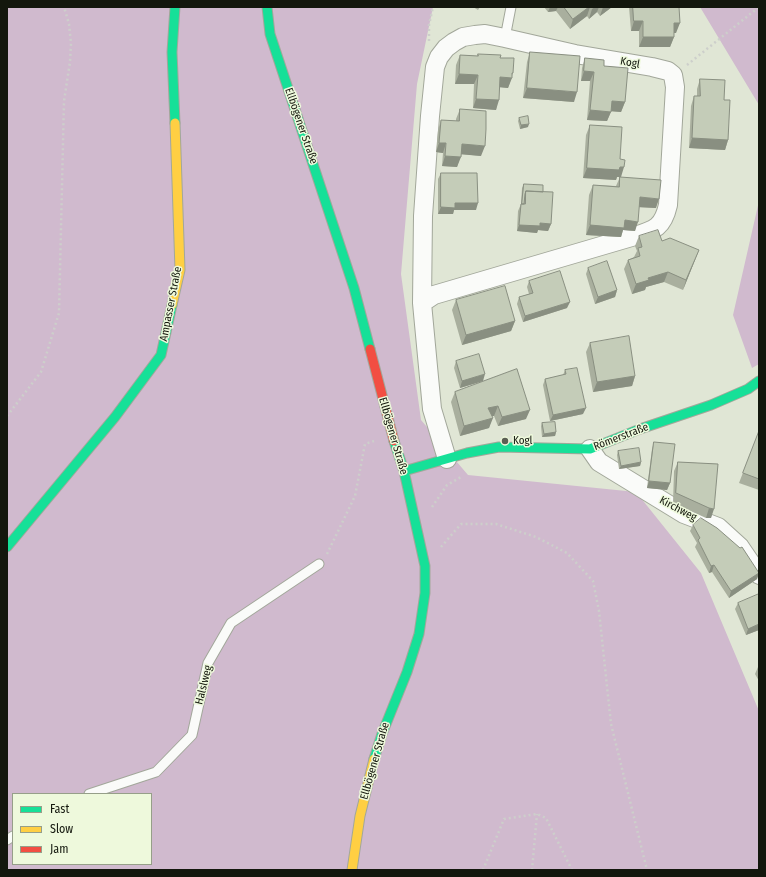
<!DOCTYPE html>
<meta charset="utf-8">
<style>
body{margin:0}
#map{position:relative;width:766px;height:877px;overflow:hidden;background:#e0e6d5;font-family:"Fira Sans Condensed",sans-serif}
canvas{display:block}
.frame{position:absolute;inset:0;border:8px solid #13170d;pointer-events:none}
.legend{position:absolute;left:12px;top:793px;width:140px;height:72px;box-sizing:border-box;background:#eef9dc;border:1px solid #969f89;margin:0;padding:5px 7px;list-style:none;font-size:12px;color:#13170d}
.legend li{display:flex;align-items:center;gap:8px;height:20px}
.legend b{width:20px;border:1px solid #969f89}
</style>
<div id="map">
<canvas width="766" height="877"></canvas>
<div class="frame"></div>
<ul class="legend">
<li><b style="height:5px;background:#16e098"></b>Fast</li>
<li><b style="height:5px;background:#ffcf43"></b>Slow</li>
<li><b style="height:5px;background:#f24e42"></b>Jam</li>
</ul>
</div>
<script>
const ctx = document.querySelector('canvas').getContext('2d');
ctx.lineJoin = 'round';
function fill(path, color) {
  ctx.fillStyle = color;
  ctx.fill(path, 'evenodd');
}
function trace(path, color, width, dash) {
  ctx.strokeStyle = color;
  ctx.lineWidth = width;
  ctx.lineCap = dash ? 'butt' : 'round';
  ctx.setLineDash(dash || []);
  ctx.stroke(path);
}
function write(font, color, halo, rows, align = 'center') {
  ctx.font = font + ' "Fira Sans Condensed",sans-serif';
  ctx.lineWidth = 3;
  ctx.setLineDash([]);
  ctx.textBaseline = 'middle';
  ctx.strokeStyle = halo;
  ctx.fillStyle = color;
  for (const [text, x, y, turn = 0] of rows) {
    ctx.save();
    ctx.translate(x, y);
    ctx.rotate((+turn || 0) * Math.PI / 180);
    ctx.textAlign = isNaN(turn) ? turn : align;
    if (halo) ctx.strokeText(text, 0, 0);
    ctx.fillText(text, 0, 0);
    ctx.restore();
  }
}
fill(new Path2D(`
 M7,7H433L417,84L401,274L421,420L468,475L636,492L701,573L759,711V870H7ZM13,794H151V864H13Z
 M700,7H759V105Z
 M759,201V364L752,368L733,315Z`), '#d0bace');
const lane = new Path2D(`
 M505,38L511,7
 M89,794L156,772L192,735L208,663L231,623L319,564
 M7,840L13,836`);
const street = new Path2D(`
 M422,303L434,295L635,236C655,230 663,227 668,205L675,87L673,75L668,71L652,67L575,54L505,38L485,34L475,35L463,37L454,42L446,48L439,57L435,67L430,116L423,216L422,303L432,409L447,459
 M590,449L599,462L684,514L718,527L740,547L759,575`);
const fast = new Path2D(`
 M267,7L270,34L354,288L370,349
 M175,123L172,52L175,7
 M404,471L467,453L499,447L590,449L640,429L711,405L748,389L759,381
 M7,547L115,417L161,355L172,305
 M374,759L382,734L407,672L419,634L425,593V566L404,471L394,441`);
const slow = new Path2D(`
 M172,305L180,270L175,123
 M352,870L360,816L374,759`);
const jam = new Path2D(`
 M370,349L394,441`);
trace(lane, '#a2a79a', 11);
trace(street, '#a2a79a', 20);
trace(fast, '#a2a79a', 11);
trace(slow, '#a2a79a', 11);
trace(jam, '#a2a79a', 11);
trace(new Path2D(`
 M429,41V25L433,7
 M687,65L759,7
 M7,416L41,372L59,313L64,101L70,62L71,43L69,24L64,7
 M432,507L447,485L461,477
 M441,547L461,524H496L536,537L567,553L593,581L599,611L611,724L647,870
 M327,554L355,496L365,444L374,441
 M483,870L504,819L537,814L546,818L572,870
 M532,870L537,814`), '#cdcfcb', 2.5, [2, 3]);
trace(lane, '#fafbf9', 9);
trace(street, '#fafbf9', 18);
trace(fast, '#16e098', 9);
trace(slow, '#ffcf43', 9);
trace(jam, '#f24e42', 9);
fill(new Path2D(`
 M473,7H480L478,10Z
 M544,7H612L600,16L597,12L589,19L587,16L570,29L556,11L548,12Z
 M629,7H679L676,33H674V37L670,47H639V31H631Z
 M530,52L574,102L523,98L527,62Z
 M478,54L500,58L513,73L508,88L500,87L496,110L473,108L474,84H455L456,65L460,55L477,56Z
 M585,58L604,66L625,102L621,112L611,111L607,121L587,120L590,81H581L582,68Z
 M700,79L724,100L728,140L725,150L689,148L691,106L694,96H697V89Z
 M460,109L481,156L461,154L457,167L442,166L443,153L436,152L438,130L441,120L456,121V119Z
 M519,118L528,127L520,129L518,121Z
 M590,125L620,159L621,177L656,208L639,207L635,231L623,230L621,237L586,235L589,195L593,185L616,186L620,177H617L616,180L583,178L586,135Z
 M441,173L476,210H454L453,214H438V179Z
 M524,184L543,192L551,224L548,231L538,230L537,233L517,231L518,211L521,204L522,188Z
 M639,236L662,241L699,250L683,290L664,282L646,287L645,290L632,294L624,269L628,260L634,257L637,251L635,246Z
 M588,268L617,290L615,297L595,304L586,274Z
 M529,281L567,308L523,322L517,304L519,297L529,294L527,287Z
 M456,300L515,321L511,331L462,345L452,310Z
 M590,343L635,376L632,386L593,392L586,352Z
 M456,361L483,381L460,388L454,368Z
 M517,369L526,419L498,426L494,416H492L489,428L460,436L451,402L455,392Z
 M565,370L583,414L550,421L543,385L545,379L563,375Z
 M542,423L556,432L555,436L542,437L541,426Z
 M759,431V490L739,483Z
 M654,442L670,483L667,490L647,488L652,449Z
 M618,451L641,462L640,466L619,469L617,455Z
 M678,462L718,464L711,518H706L673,503L674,471Z
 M693,525L759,573L757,579L729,598L712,572L709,573L695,547L697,543L690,531Z
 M738,603L759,630L746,635L735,609Z
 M759,666V681L755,674L758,667Z`), '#a9af9e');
fill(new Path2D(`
 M550,7H558L556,11L548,12Z
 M589,7H590L587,16L570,29L573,19Z
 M595,7H599L597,12L589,19L592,9Z
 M603,7H612L600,16Z
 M634,21H643L639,31H631Z
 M674,23H680L676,33H670Z
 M643,37H674L670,47H639Z
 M584,71L594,72L590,81H581Z
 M459,74L478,75L474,84H455Z
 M500,77L512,78L508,88L497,87Z
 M527,88L577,92L574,102L523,98Z
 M476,99L499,100L496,110L473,108Z
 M612,101L625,102L621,112L608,111Z
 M590,110L611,112L607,121L587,120Z
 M529,124L528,127L520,129L521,125Z
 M692,138L728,140L725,150L689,148Z
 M439,143H446L443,153L436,152Z
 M462,144L485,146L481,156L458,154Z
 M445,156L461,157L457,167L442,166Z
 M620,167H624L621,177H617L616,180L583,178L587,168Z
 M640,197L659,199L656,208L636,207Z
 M455,203H478L476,210H454L453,214H438L441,207Z
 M625,220L638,222L635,231L623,230L621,237L586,235L590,225Z
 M540,223L551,224L548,231L538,230L537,233L517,231L519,225Z
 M699,250L683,290L686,280Z
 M668,272L664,282L646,287L645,290L632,294L636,284L648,278Z
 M617,290L615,297L595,304L598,297Z
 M570,302L567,308L523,322L525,316Z
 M515,321L511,331L462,345L466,335Z
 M485,374L483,381L460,388L462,381Z
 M635,376L632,386L593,392L597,382Z
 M498,406L494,416L485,417L488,408Z
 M586,408L583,414L550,421L553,415Z
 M530,410L526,419L498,426L502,417Z
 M493,418L489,428L460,436L464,426Z
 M556,432L555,436L542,437L544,434Z
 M641,462L640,466L619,469L621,466Z
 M649,481L670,483L667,490L647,488Z
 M709,508L714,509L711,518H706Z
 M714,565L712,572L709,573L711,566Z
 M759,573L757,579L729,598L731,591Z
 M759,624V630L746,635L748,629Z`), '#898f81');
const building = new Path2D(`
 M564,7H589L573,19Z
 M633,7H679L680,23H674V37H643V21H634Z
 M530,52L580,56L577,92L527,88Z
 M478,54L501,55L500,58H514L513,73H512V78L500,77L499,100L476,99L478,75L459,74L460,55L478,56Z
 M585,58L604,60V66L628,68L625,102L612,101L611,112L590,110L594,72L584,71Z
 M700,79L725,80L724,100H730L728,140L692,138L694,96H700Z
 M460,109L486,111V129L485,146L462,144L461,157L445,156L446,143H439L441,120L459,121Z
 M528,116L529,124L521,125L519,118Z
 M590,125L622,127L620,159L625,160L624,167H620L619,170L587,168Z
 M441,173H477L478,203H455V208L441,207Z
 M620,177L661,180L659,199L640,197L638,222L625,220L624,228L590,225L593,185L619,187Z
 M524,184L543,185V192L526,191L525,194L524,204H522Z
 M526,191L553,192L551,224L540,223V226L519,225L521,204H525Z
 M658,230L662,241L670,238L699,250L686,280L668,272L648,278L649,280L636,284L628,260L640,256L638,248L642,247L639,236Z
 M607,261L617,290L598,297L588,268Z
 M560,271L570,302L525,316L519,297L533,293L529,281Z
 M505,286L515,321L466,335L456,300Z
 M629,336L635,376L597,382L590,343Z
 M479,354L485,374L462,381L456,361Z
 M577,368L586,408L553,415L545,379L566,374L565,370Z
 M517,369L530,410L502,417L498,406L488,408L493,418L464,426L455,392Z
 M555,422L556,432L544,434L542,423Z
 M759,431V479L743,473Z
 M654,442L675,444L670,483L649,481Z
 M639,448L641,462L621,466L618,451Z
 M678,462L718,464L714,509L709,508L676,493Z
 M701,518L717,528L740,548L742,547L759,573L731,591L714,565L711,566L698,540L700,538L693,525Z
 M759,594V624L748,629L738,603Z`);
fill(building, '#c4ccb8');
trace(building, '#898f81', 1);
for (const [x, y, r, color] of [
 [505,441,4,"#5b5f53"]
]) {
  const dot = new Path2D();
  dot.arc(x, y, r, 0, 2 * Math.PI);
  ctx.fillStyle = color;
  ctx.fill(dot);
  trace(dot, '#eef9dc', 1.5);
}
write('11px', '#13170d', '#eef9dc', [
 ["Kogl",630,63,10],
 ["Ellbögener Straße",301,126,71],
 ["Ampasser Straße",171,304,-79],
 ["Ellbögener Straße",393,436,74],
 ["Römerstraße",621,437,-21],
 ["Kirchweg",678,509,28],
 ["Halslweg",204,685,-76],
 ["Ellbögener Straße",375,761,-74]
]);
write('11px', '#13170d', '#eef9dc', [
 ["Kogl",513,441]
], 'left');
</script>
